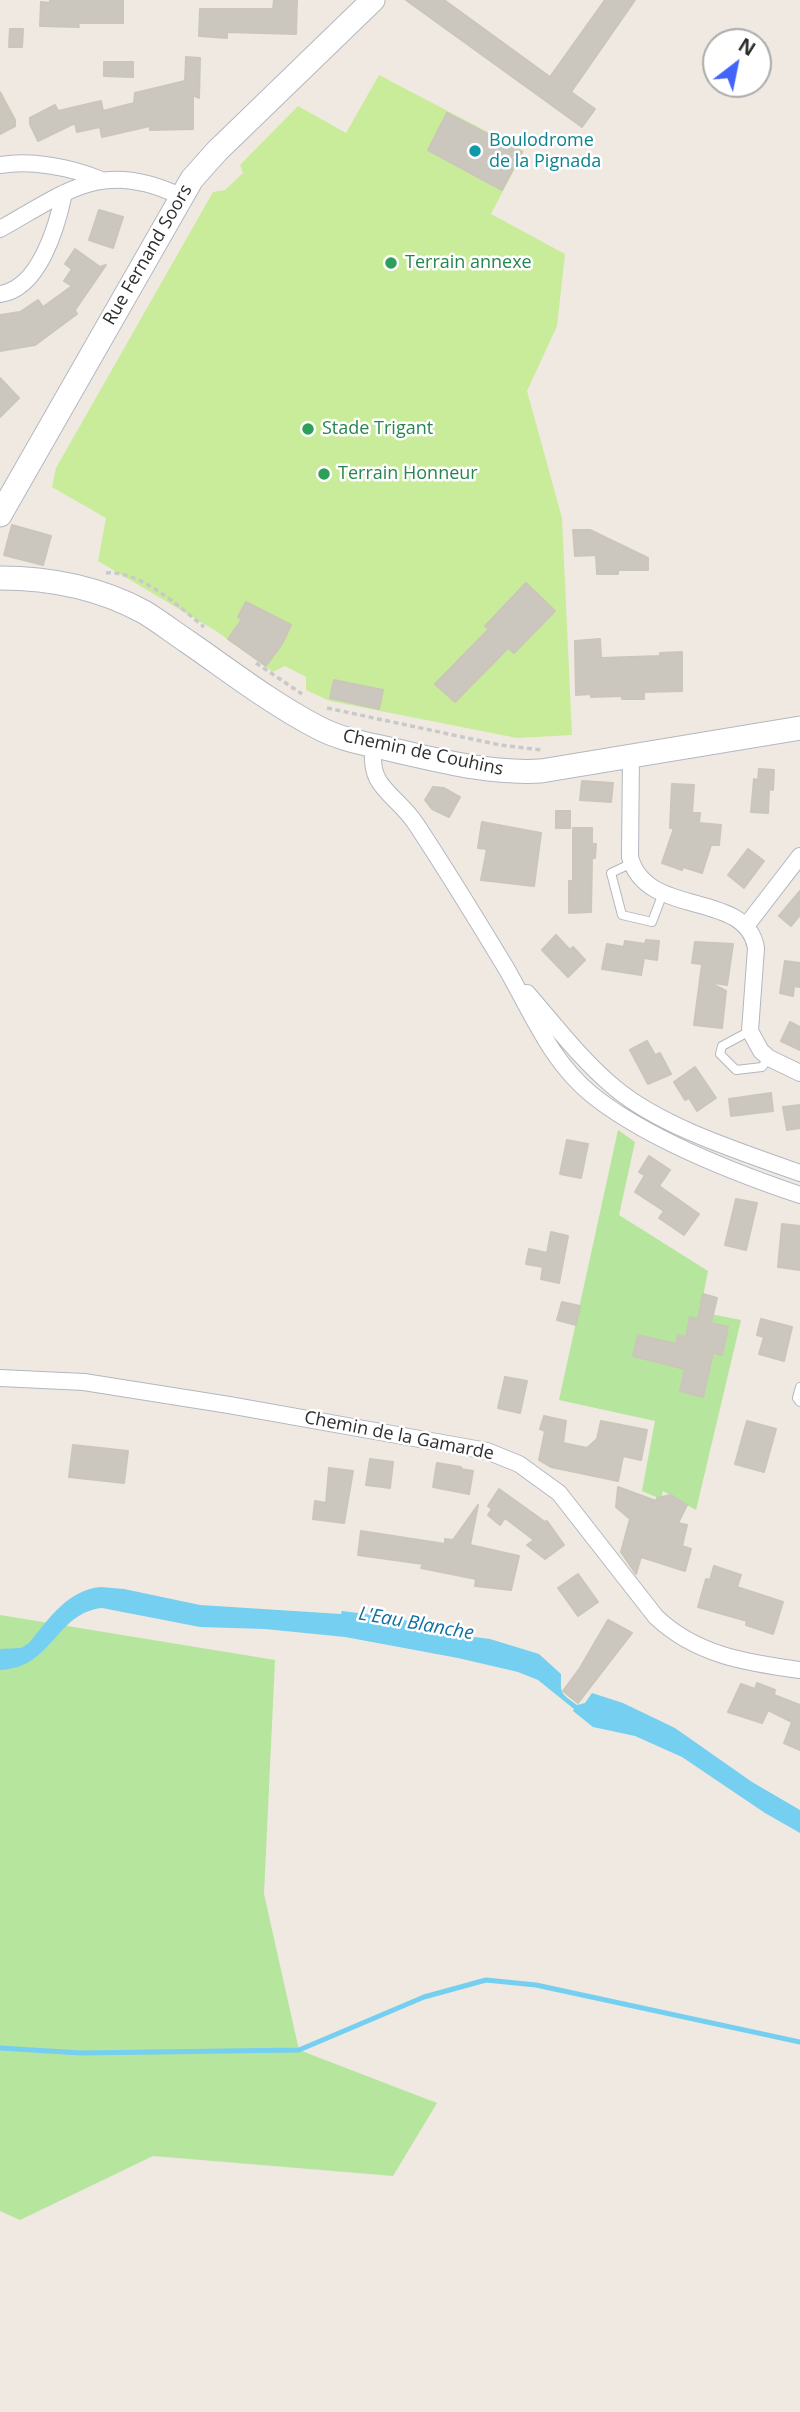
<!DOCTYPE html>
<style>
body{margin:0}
#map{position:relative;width:800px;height:2412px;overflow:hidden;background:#efe9e1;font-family:"Open Sans",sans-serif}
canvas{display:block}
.north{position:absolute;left:702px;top:28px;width:70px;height:70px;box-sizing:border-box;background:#fff;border:2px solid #ababab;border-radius:50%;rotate:32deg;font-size:19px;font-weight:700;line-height:28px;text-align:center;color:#2e2e2e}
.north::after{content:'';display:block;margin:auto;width:24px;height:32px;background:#4264fb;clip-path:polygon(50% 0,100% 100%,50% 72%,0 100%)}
</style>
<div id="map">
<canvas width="800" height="2412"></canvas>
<div class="north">N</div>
</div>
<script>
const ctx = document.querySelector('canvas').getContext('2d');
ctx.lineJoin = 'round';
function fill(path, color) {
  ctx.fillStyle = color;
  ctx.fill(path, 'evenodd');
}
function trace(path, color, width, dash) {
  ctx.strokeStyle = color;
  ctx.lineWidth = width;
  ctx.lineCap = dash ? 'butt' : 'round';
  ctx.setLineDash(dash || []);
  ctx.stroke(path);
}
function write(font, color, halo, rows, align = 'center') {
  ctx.font = font + ' "Open Sans",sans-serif';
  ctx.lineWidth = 5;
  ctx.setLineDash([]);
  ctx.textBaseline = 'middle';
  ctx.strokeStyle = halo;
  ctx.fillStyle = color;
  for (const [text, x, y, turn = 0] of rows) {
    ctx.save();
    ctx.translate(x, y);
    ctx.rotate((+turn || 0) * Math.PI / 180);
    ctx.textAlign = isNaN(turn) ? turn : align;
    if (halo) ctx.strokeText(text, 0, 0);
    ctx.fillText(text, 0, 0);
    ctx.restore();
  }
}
fill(new Path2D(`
 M618,1130L635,1142L619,1215L708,1271L700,1312L741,1320L696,1510L663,1491L661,1499L642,1491L655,1421L559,1400Z
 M0,1615L275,1660L264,1894L299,2050L437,2103L393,2176L153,2156L20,2220L0,2211Z`), '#b6e59e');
fill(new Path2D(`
 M379,75L524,151L491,214L565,254L557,326L527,391L562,518L572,735L517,738L330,701L306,690V677L285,666L273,672L216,631L98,561L106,518L52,487L56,468L213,192L225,190L243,173L240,165L298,106L346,133Z`), '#c9ec9a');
fill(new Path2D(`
 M101,1587L124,1589L200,1605L341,1614L342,1611L398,1618L451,1634L490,1639L539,1654L561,1674C561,1694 559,1692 577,1705L585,1703L592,1693L623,1703L675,1728L752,1782L800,1810V1833L765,1813L682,1757L635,1736L593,1727L573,1711L574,1709L538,1680L518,1672L458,1658L345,1637L265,1629L200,1627L102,1608C55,1613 53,1668 0,1670V1649L21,1648L29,1643C49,1619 67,1590 101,1587Z`), '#75cff0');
trace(new Path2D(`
 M0,2048L81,2053L299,2050L424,1997L486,1980L536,1985L800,2042`), '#75cff0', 5);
const building = new Path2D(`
 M50,0H123V23H78L79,27L40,26L41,2L50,3Z
 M274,0H297L296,34L227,32V38L199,36L200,9H273Z
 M406,0H444L550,77L605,0H635L571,92L595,109L582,127Z
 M10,29H23L22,47H9Z
 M186,57L200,58L199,98L193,95V129L150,130V126L102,137L100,127L77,132L75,123L38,141L30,124V118L55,105L58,111L101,101L103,111L134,103L135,93L185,81Z
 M104,62H133V77L104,76Z
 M0,92L15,120V126L0,134Z
 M447,113L522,152L502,190L428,150Z
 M99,210L123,217L113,248L89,240Z
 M75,249L100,267L106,265L75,310L77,314L35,345L0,351V315L20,312L38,300L43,307L72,286L64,281L72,269L65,264Z
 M0,378L19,398L0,417Z
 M12,525L51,536L43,565L4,555Z
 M573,530H590L648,558V570H618V574H597L596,555L575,556Z
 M526,583L555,611L514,653L508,648L455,702L435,684L489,629L485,626Z
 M246,602L291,625L282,644L266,666L228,639L242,619L238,617Z
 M600,639L601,658L660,656V653L682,652V691L644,692V699H622V696L591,697V694L576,695L575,641Z
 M334,680L383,690L379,709L330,698Z
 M759,769L774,770L773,790L769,789L768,813L751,812L754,779L758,780Z
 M582,781L613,783L611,802L580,800Z
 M672,784L694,785L692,813H700L699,823L721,825L719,845H711L702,873L683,867L682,870L662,863L674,828H670Z
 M433,787L444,788L460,797L449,817L432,809L425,800Z
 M556,811H570V828H556Z
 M482,822L541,833L534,886L481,880L487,849L478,848Z
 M573,828H592V844H596L595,858H592L591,912L569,913V881H573Z
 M748,849L764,861L744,888L728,875Z
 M800,891V915L791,926L779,916Z
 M556,935L570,950L573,947L585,960L568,977L542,950Z
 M646,940L659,941L657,960L644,958L641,975L602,969L607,944L624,947L625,941L645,944Z
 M695,942L733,944L727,985L708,982L726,991L722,1028L694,1025L702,964L692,963Z
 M785,961L800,963V987L794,986L793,996L780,993Z
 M790,1022L800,1027V1050L781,1041Z
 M647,1041L655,1055L660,1053L671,1074L648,1084L630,1050Z
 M695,1067L716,1098L697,1111L689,1098L685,1100L674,1082Z
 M771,1093L773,1111L731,1116L729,1099Z
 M800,1105V1128L787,1130L783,1107Z
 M567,1140L588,1144L581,1178L560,1174Z
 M649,1156L670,1170L659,1186L699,1214L684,1235L659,1218L664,1211L635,1192L645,1175L639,1172Z
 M736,1199L757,1203L746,1250L725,1245Z
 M782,1224L800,1226V1270L778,1267Z
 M551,1232L568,1236L559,1283L541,1279L543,1267L526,1264L529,1249L547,1253Z
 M703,1294L717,1298L711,1323L728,1327L722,1355L713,1353L703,1397L680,1391L685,1369L633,1356L638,1335L676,1344L678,1335L686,1337L690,1317L698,1319Z
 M562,1302L580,1306L576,1325L557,1320Z
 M761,1319L792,1327L784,1361L759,1354L764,1337L757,1335Z
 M505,1377L527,1381L520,1413L498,1408Z
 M544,1416L566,1421L563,1443L587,1448L597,1439L601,1421L647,1430L641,1460L623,1456L618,1481L551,1467L539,1460L545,1431L540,1429Z
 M747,1421L776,1429L764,1472L735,1464Z
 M73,1445L128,1451L124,1483L69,1477Z
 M370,1459L393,1462L390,1488L366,1485Z
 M437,1463L461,1467V1469L473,1471L469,1494L433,1487Z
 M329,1468L353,1471L344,1523L313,1519L315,1501L326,1503Z
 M618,1487L656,1501L657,1498L671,1495L687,1505L678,1523L687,1525L682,1546L691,1549L685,1571L641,1557L636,1574L621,1552L630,1519L616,1507Z
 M499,1489L545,1522L547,1521L564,1545L545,1559L527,1545L534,1540L505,1518L500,1525L488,1515L492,1509L488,1506Z
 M478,1505L470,1545L519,1556L511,1590L475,1586L476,1579L421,1568L423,1564L358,1555L361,1531L445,1544V1539L453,1540Z
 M714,1566L741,1575L737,1587L783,1602L773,1634L746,1625L747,1621L698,1607L706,1579L710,1580Z
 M578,1574L598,1602L578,1616L558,1588Z
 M608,1620L632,1633L578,1703L563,1691L580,1668Z
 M757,1683L775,1690L774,1695L800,1705V1750L784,1743L792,1722L768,1710L762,1723L728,1712L741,1684L755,1689Z`);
fill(building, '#cbc7bf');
trace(building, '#cbc5ba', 2);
const lane = new Path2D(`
 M632,863L611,873L622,915L652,922L663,893
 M750,1031L722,1046L720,1054L736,1070L762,1067L769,1058
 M800,1387L797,1398L800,1402`);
const street = new Path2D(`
 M0,165C31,160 70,167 99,179
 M0,229C68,191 102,159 180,196
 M0,294C39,289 57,227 64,193
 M374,745C367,789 395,792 416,824C447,871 477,920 506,968C532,1013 550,1060 591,1094C644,1137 735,1173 800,1195
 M631,755L630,857C646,919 746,889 756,948L750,1031L761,1051L769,1058L800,1073
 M746,926L800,856
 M527,993C555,1025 582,1061 615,1088C663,1128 742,1152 800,1173
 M0,1378L84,1382L229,1405L487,1451L519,1464L559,1493L656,1617C696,1655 747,1663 800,1670`);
const secondary = new Path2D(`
 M0,515L192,179L217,151L373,0
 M0,578C50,578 100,588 144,612C159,621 173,632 188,642C230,671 271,703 317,727C341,740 368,744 393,750C442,761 490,774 541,771L800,728`);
trace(lane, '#b4b7c1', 10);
trace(street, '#b4b7c1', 18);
trace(secondary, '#b4b7c1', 25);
trace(new Path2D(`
 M106,573C139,570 179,606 204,627
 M256,663L302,694
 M327,708L500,745L542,750`), '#c9c9c9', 3.5, [5, 3.5]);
trace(lane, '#fff', 8);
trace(street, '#fff', 16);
trace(secondary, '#fff', 23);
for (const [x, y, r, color] of [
 [475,151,7,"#0f9aa8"],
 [391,263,7,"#2e9e5b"],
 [308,429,7,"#2e9e5b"],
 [324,474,7,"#2e9e5b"]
]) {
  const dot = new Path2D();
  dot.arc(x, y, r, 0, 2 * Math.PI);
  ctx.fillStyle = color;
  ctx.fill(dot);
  trace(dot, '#fff', 2.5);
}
write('18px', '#0d838f', '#fff', [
 ["Boulodrome",489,141],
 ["de la Pignada",489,162]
], 'left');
write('18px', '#2e2e2e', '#fff', [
 ["Rue Fernand Soors",148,255,-60],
 ["Chemin de Couhins",423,753,12],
 ["Chemin de la Gamarde",399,1436,11]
]);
write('18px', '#27864d', '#fff', [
 ["Terrain annexe",405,263],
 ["Stade Trigant",322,429],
 ["Terrain Honneur",338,474]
], 'left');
write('italic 19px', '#0d6fa3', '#fff', [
 ["L'Eau Blanche",416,1624,10]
]);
</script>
